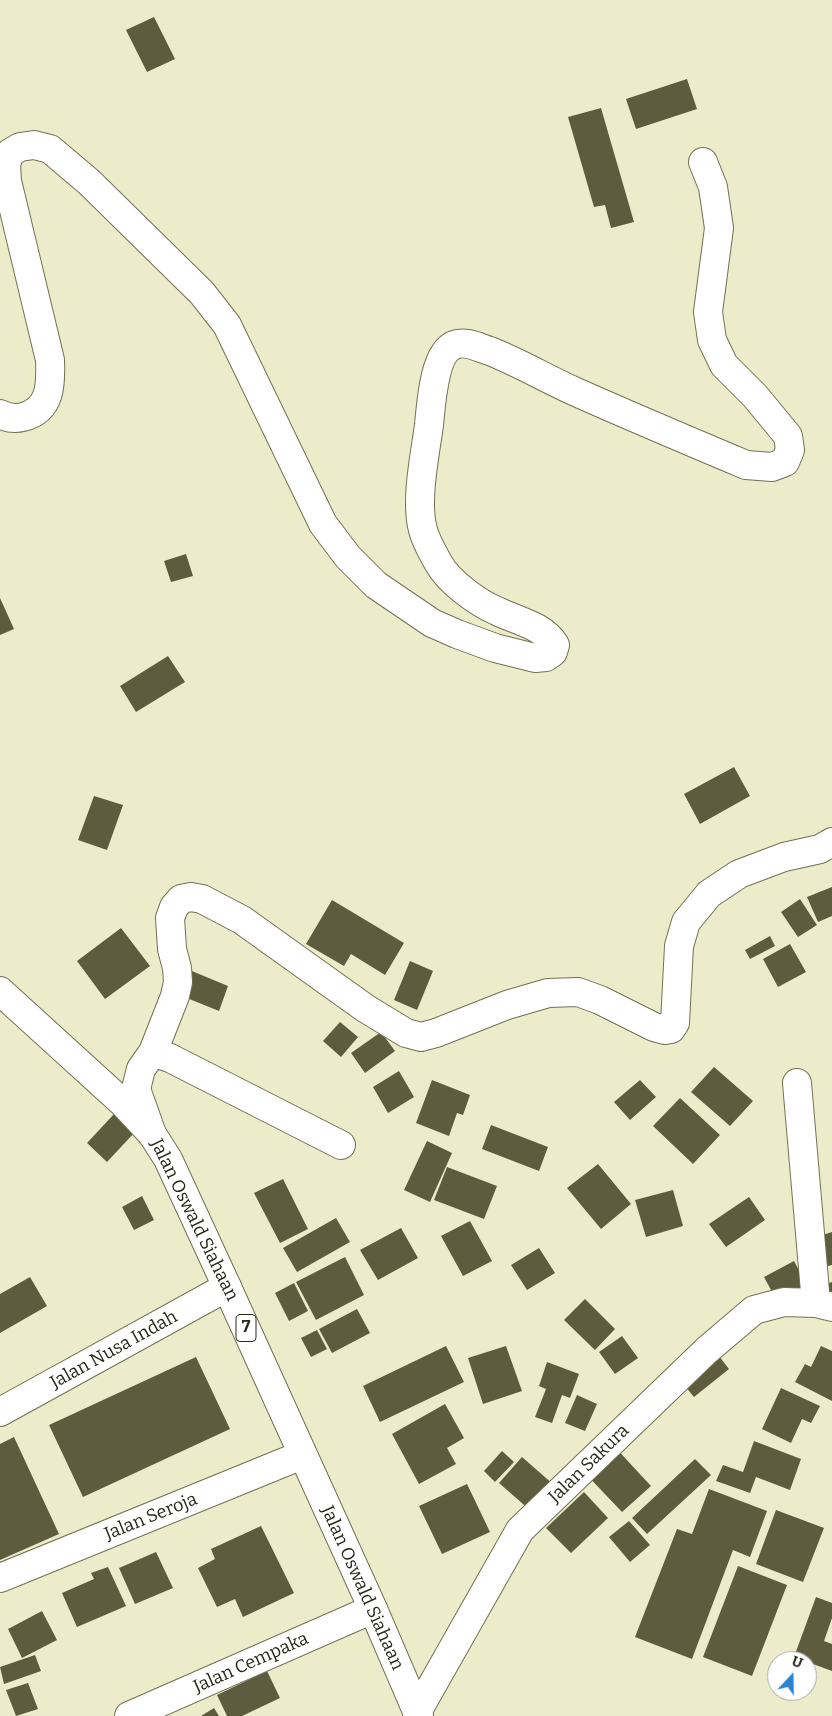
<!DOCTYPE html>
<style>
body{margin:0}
#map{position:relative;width:832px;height:1716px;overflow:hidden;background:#edecca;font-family:Bitter,serif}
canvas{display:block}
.north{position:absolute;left:767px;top:1651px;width:50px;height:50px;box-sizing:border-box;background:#fff;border:1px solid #a8a8a3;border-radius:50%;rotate:21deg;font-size:14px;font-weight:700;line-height:20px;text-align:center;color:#262619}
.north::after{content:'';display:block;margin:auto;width:18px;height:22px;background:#2784d1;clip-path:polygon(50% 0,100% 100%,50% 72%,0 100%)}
</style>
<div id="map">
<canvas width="832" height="1716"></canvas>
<div class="north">U</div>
</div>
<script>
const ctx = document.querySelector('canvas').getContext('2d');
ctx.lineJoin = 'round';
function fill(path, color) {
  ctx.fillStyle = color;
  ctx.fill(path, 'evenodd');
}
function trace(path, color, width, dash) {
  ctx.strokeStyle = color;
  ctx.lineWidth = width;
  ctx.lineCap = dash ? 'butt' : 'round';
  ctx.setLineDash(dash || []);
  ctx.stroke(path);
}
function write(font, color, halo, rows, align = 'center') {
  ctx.font = font + ' Bitter,serif';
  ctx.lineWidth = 5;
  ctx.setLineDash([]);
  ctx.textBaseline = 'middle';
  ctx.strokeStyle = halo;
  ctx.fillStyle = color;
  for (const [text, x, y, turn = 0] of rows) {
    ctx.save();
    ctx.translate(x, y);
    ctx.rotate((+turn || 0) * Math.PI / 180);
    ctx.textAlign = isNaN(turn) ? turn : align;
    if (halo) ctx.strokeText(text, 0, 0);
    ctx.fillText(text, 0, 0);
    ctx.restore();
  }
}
fill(new Path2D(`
 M154,17L175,59L147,72L126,30Z
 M687,79L697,109L636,129L626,99Z
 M601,108L634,222L611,228L605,205L594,207L568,117Z
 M186,554L193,576L171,582L164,561Z
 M0,598L14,629L0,635Z
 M168,656L185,682L136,712L120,686Z
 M734,767L750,796L700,824L684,794Z
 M94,796L123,805L107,850L78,840Z
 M832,887V916L818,922L807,897Z
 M800,899L817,925L798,937L781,912Z
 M332,900L404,943L385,975L351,954L344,966L306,944Z
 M121,928L150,966L105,999L77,961Z
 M770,936L775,946L750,959L745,950Z
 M790,944L806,972L778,987L763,959Z
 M410,961L433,971L417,1010L394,1000Z
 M187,969L228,986L219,1011L177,994Z
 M340,1022L358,1037L341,1057L323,1041Z
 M381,1032L395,1051L365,1073L351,1053Z
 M714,1067L753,1101L730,1126L691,1092Z
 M399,1071L414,1097L388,1113L373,1087Z
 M432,1080L470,1095L463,1115L457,1113L449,1136L416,1123Z
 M640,1080L656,1097L630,1120L614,1102Z
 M680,1098L720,1135L693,1164L653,1126Z
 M115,1113L135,1132L107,1162L87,1143Z
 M491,1125L548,1147L539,1171L482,1149Z
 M427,1141L452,1153L430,1202L404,1190Z
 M598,1164L631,1204L601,1229L567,1188Z
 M447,1167L497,1186L484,1219L434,1200Z
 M283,1179L308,1229L280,1243L254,1193Z
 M673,1190L683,1226L646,1237L635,1200Z
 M142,1196L154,1220L134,1230L122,1207Z
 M749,1197L765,1220L726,1247L709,1224Z
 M336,1218L350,1242L297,1272L283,1248Z
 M470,1221L492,1261L463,1276L441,1236Z
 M401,1228L418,1258L378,1280L360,1250Z
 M832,1232V1265L824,1267L816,1237Z
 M539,1248L555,1273L527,1290L511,1265Z
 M345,1257L364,1295L316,1320L296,1282Z
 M794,1261L808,1287L778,1303L764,1277Z
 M30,1277L47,1306L0,1333V1294Z
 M832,1282V1302L826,1284Z
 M294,1283L308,1311L289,1321L275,1293Z
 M585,1299L615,1329L595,1350L564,1320Z
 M357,1309L370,1333L332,1353L319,1329Z
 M317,1330L327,1349L311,1357L301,1338Z
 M622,1336L638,1358L615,1374L599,1352Z
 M446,1346L464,1382L380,1422L363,1386Z
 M506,1346L522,1391L483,1404L468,1358Z
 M821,1346L832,1351V1401L795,1382L805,1364L811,1367Z
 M715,1351L729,1369L694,1397L679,1379Z
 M196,1357L230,1429L83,1497L49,1425Z
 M547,1362L579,1374L570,1398L562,1395L552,1423L535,1417L546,1389L539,1386Z
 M781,1388L820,1406L811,1423L802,1419L791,1443L762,1429Z
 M577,1395L597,1404L585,1431L565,1423Z
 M445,1404L464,1438L447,1448L456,1464L419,1484L392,1434Z
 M14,1437L59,1534L0,1560V1444Z
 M754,1441L801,1459L790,1490L756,1477L750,1493L716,1481L723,1465L743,1472Z
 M612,1444L651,1486L622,1512L583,1471Z
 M502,1451L514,1462L495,1482L484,1471Z
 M522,1457L554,1485L531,1511L499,1483Z
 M695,1459L711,1475L647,1534L632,1518Z
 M467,1484L490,1532L442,1554L419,1506Z
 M709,1489L767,1511L750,1557L733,1550L692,1659L635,1637L677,1529L692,1534Z
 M584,1492L608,1518L571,1553L546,1528Z
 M776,1510L824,1528L803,1582L756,1564Z
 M629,1521L650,1545L630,1562L609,1537Z
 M261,1526L294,1593L243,1617L235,1599L217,1607L198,1568L215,1559L211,1549Z
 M156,1552L173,1588L135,1604L119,1568Z
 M738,1566L787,1585L752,1676L703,1657Z
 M108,1567L126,1606L77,1627L62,1593L94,1579L91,1573Z
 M816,1597L832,1603V1618L824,1641L832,1644V1671L794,1657Z
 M42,1611L57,1640L22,1658L8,1629Z
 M35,1655L41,1671L4,1684L0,1667Z
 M267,1671L280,1698L242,1716H227L217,1695Z
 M28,1683L38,1709L16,1716L6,1690Z
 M214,1708L219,1716H201Z`), '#5d5c3f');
const street = new Path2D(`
 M0,414C7,418 15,419 23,417C51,410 51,384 50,360L7,181L6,164L10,153L20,147L34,145L50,149L89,182L202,293L227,325L323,524L348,557L376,585L432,623L457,634L495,648L535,658L546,657L553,652L555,645C543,625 517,621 497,611C478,603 449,582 439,564C433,553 426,542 423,530C415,501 425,455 429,425C431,405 434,353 454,345C465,340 480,348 490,351C520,363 547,379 576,392C632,417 689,441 746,465L772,467L785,462L790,450L788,436L755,396L724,365L712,340L708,312L719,228L713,187L703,162
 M153,1052L175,996L178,982L177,968L172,949L170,918L174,907L181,899L191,897L202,899L242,920L365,1008L406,1033L421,1037L436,1033L507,1005L548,993L578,992L600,1000L654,1027L665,1030L671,1029L675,1023L679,946L686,922L709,894L739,874L784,857L820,849L832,842
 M797,1083L816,1303
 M152,1134L136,1089L141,1069L153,1052L170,1058L341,1145
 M0,1412L227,1287
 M0,1578L302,1455
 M417,1712L520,1530L707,1350L754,1310L784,1302L816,1303L832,1307
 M129,1716L373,1609`);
const highway = new Path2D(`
 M0,991L123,1103L152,1134L168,1159L227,1287L373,1609L419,1716`);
trace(street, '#727053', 30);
trace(highway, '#727053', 30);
trace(street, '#fff', 28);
trace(highway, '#fff', 28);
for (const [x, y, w] of [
 [246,1328,20]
]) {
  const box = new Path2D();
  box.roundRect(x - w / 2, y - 13.5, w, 27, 4);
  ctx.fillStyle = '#fff';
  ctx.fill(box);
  trace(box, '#262619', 1);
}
write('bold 16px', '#262619', null, [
 ["7",246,1328]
]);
write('18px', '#262619', '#fff', [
 ["Jalan Oswald Siahaan",194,1220,64],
 ["Jalan Nusa Indah",114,1350,-29],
 ["Jalan Sakura",589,1464,-44],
 ["Jalan Seroja",151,1517,-22],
 ["Jalan Oswald Siahaan",362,1588,66],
 ["Jalan Cempaka",251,1663,-24]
]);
</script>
